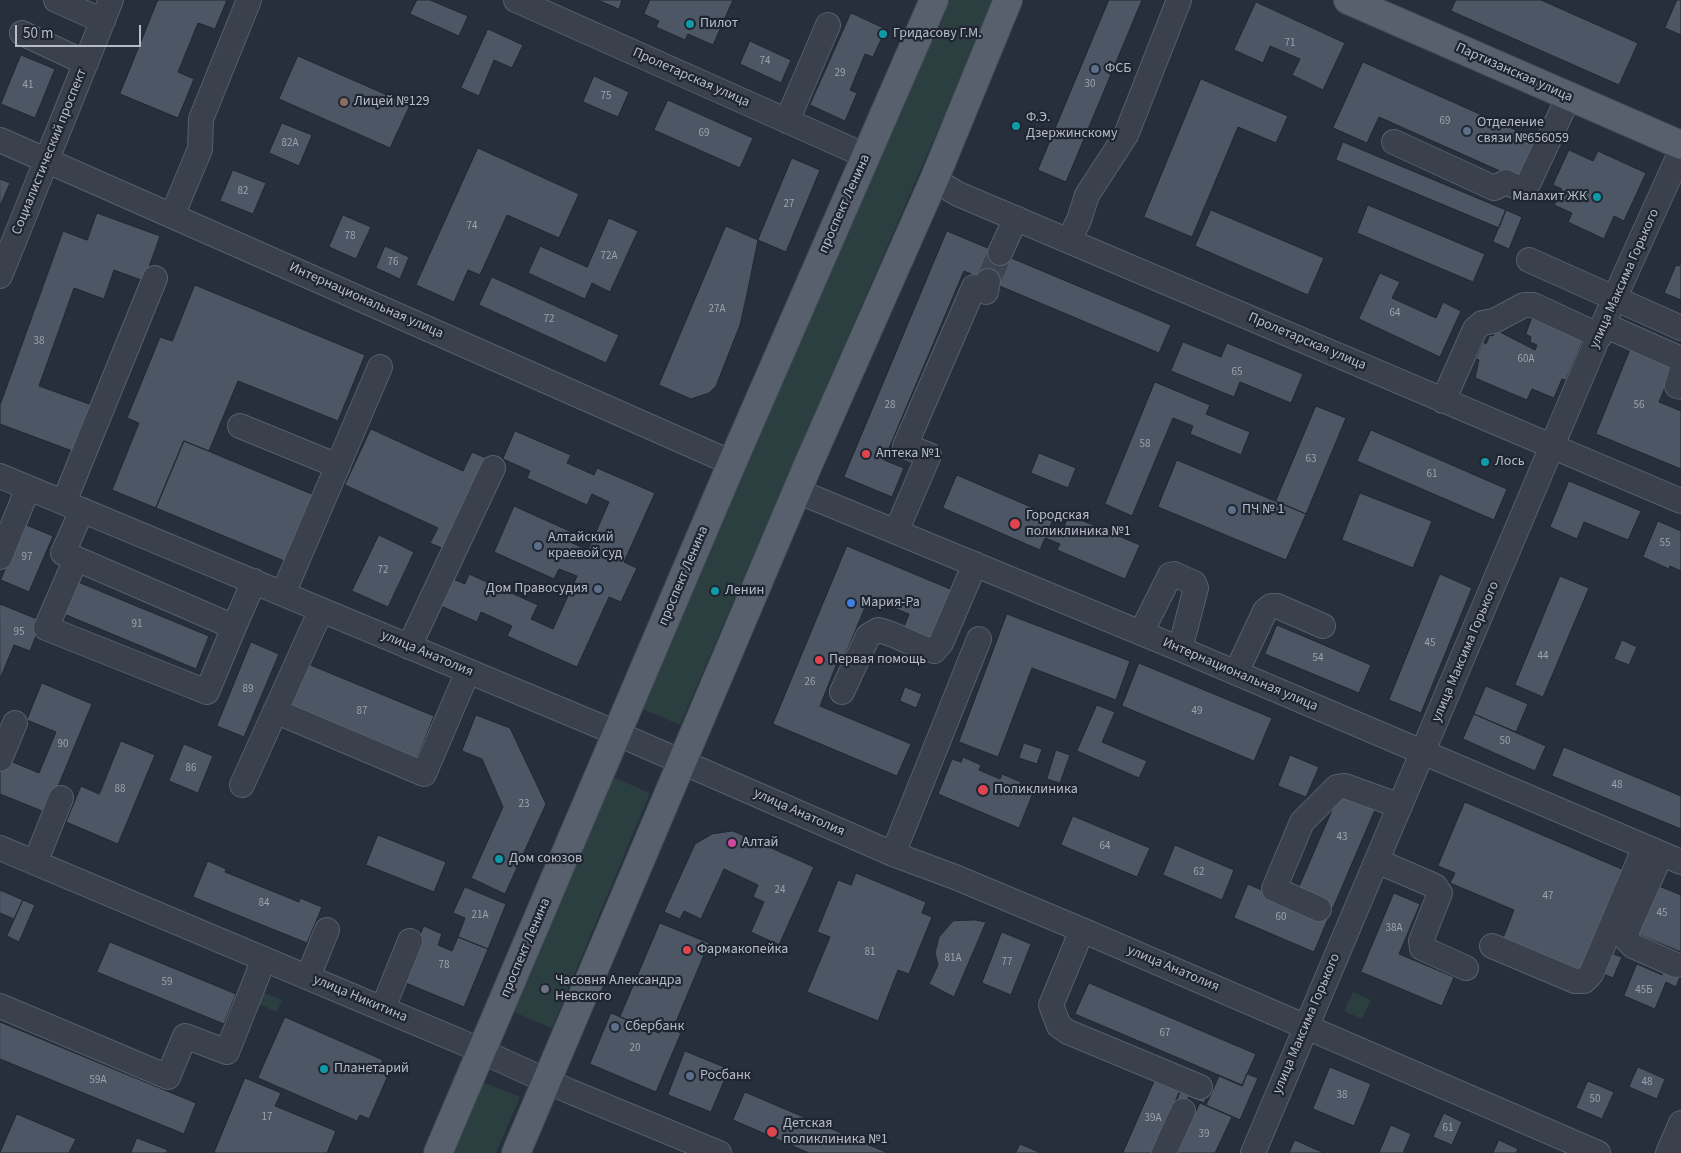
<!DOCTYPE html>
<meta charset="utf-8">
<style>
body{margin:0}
#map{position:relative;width:1681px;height:1153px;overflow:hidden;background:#272f3c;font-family:"Source Sans 3",sans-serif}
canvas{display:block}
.scale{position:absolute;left:15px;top:25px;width:126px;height:22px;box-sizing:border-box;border:2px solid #b6bcc8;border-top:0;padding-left:6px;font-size:15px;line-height:18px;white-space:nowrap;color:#b6bcc8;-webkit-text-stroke:4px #1f2632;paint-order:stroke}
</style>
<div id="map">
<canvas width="1681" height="1153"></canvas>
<div class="scale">50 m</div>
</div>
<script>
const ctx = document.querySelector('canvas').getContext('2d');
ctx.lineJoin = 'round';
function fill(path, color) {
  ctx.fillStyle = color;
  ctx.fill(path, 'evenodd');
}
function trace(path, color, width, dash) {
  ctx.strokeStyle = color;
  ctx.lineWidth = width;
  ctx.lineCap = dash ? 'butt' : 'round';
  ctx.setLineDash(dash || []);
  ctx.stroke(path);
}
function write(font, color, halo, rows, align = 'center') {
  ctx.font = font + ' "Source Sans 3",sans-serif';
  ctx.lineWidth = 4.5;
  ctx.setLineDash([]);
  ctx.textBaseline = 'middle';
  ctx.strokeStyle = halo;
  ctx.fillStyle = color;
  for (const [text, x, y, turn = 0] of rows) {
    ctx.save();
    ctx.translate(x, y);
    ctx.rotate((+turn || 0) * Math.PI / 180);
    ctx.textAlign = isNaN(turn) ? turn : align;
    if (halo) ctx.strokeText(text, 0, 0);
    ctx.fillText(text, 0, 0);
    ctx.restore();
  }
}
fill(new Path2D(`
 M946,0H994L680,725L640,708Z
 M608,775L650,793L552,1028L509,1010Z
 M258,990L282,1000L277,1012L254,1002Z
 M1353,992L1371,1000L1362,1019L1344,1011Z
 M483,1082L520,1097L496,1153H453Z`), '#2b3e40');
const building = new Path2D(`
 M158,0H227L215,29L198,23L178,72L194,79L178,118L120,94Z
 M417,0H430L468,16L459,36L410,14Z
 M598,0H622L619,9Z
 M650,0H733L713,45L688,34L685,40L656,27L659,21L644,14Z
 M1109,0H1142L1066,182L1038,170Z
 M1456,0H1541L1638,43L1619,85L1451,11Z
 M1677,0H1681V35L1665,28Z
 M1256,2L1345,43L1323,90L1292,75L1300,59L1270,46L1263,63L1234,50Z
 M851,13L886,29L873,57L865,54L850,90L857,93L845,121L810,105Z
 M488,29L523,45L512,68L494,60L479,96L461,88Z
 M750,41L791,60L781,83L740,64Z
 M21,55L55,69L35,118L1,104Z
 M298,56L410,105L390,148L279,99Z
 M1363,62L1538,140L1520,180L1379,117L1367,143L1333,128Z
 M594,76L629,92L618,117L583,102Z
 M1201,79L1288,116L1276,143L1238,127L1192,237L1144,217Z
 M668,100L753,138L740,168L654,130Z
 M282,123L312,135L299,166L269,153Z
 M1343,142L1506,210L1499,228L1336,160Z
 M478,148L579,194L559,238L507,215L480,275L468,270L454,302L416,285Z
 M1569,150L1593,161L1598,151L1646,173L1624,221L1614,216L1604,239L1568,222L1572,213L1554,205L1562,189L1553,185Z
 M792,158L820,170L786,252L758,240Z
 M233,170L266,183L253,214L220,201Z
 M0,179L10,183L0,206Z
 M1368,205L1485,254L1473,282L1357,233Z
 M1211,210L1324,258L1308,295L1195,246Z
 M1506,210L1522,217L1509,249L1493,242Z
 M97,213L160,236L144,281L114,270L104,299L74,288L39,386L92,405L75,452L0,424V405L63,231L87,240Z
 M343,215L371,227L356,259L329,247Z
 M609,218L638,231L610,292L592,283L585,299L528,273L540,246L587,267Z
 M726,226L758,240L747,294L740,325L716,386L709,393L691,399L659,385Z
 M947,231L1171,325L1159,353L964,271L884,460L904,468L892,497L844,477Z
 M385,246L409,257L400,279L376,268Z
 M1681,260V304V300L1664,293L1676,265L1679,266Z
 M1380,273L1400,282L1392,298L1436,318L1443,302L1461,311L1440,357L1359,319Z
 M492,277L619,335L606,363L479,305Z
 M195,285L365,355L338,421L238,381L209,451L184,441L156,508L112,490L139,423L127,418L160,337L172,341Z
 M1532,318L1583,340L1566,380L1562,379L1554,398L1532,389L1527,400L1475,378L1479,360L1476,359L1483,342L1486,344L1490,335L1493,336L1496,330L1535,350L1537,345L1530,342L1531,337L1526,334Z
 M1183,342L1221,357L1227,343L1303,374L1291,403L1240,382L1234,397L1171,371Z
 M1630,350L1673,367L1659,402L1681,411V469L1596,434Z
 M1155,382L1210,405L1206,414L1250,432L1241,455L1190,434L1193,426L1173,418L1132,516L1105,504Z
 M1316,406L1346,418L1306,514L1276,501Z
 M371,429L463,471L472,452L495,462L453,553L430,543L438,528L345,485Z
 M1371,430L1507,489L1494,520L1357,461Z
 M515,431L571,455L567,463L594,475L597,468L655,493L624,562L637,568L621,602L609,597L577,667L507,636L512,626L481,612L477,622L441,606L453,579L465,584L469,574L538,605L531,619L553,629L577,576L559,569L554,579L494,552L514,506L574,533L570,542L588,550L609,502L592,494L587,505L527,478L530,471L503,459Z
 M184,441L314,495L287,562L156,508Z
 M1039,453L1076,468L1068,488L1031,473Z
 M1177,460L1306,514L1286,560L1158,507Z
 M957,475L1054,517L1048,531L1060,536L1069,515L1140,545L1125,579L1057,550L1060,544L1045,538L1040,550L943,508Z
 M1569,481L1641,511L1628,540L1584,522L1577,539L1550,527Z
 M1360,493L1432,521L1413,568L1342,540Z
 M1658,521L1681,531V571L1670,566L1669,569L1643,557Z
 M24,524L53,536L29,592L1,580Z
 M379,535L414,552L388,607L352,591Z
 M847,546L955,591L935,640L904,627L909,614L869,598L843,660L839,658L820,706L911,744L897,776L773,724Z
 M1440,574L1472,588L1421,713L1389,700Z
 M1560,576L1589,588L1543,697L1515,685Z
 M78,582L209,636L196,669L64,614Z
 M0,604L42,621L30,651L14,645L0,679Z
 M1007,614L1130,661L1116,700L1032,668L998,757L959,742Z
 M1277,625L1371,665L1359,693L1265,654Z
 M1622,640L1637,647L1629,665L1614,659Z
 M251,642L279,654L244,737L217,726Z
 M1139,663L1272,718L1254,761L1122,706Z
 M308,664L434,716L416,761L290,709Z
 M42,683L92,704L47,813L0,794V766L3,758L39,773L56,732L27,720Z
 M1486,686L1528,704L1516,732L1474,714Z
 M905,687L922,694L916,708L900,701Z
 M1097,705L1115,712L1102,742L1147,761L1139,778L1077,751Z
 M1474,714L1546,746L1535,771L1463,739Z
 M476,715L510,728L546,804L505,894L471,878L503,807L482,759L462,751Z
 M121,741L155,755L118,844L66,822L81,786L99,794Z
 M1024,743L1042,749L1037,764L1019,758Z
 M184,744L213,756L198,793L169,781Z
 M1564,747L1681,796V829L1552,776Z
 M1056,750L1070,755L1060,783L1047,779Z
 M1290,755L1319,767L1306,797L1278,786Z
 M963,757L981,765L979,770L1000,779L1002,774L1021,782L1019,787L1033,793L1019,828L938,794L952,759L961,762Z
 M1341,790L1377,805L1333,908L1297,892Z
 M1465,802L1624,870L1583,971L1503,938L1514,910L1450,883L1455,873L1438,866Z
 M1073,816L1150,848L1137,877L1061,845Z
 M733,831L814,867L779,945L751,932L764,902L753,897L758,885L724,869L701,919L684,911L680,919L664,912L695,844L712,834Z
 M378,835L446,862L434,892L366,865Z
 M1175,845L1234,870L1222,900L1163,875Z
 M208,861L226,869L225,872L299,902L300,898L322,907L307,943L193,897Z
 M856,873L926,902L922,913L932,917L909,974L898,970L878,1021L807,992L830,937L817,932L838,880L851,885Z
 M1248,884L1328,919L1314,952L1234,918Z
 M1654,884L1681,895V952L1635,933Z
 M465,887L506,904L488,949L458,937L465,918L453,913Z
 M0,890L23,900L14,919L0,913Z
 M1394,893L1420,904L1399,954L1454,977L1442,1006L1361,972Z
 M23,900L35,905L19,942L7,936Z
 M975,920L986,922L954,997L929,984L938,965L935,953L939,937L953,921Z
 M660,923L709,943L673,1029L662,1025L659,1033L620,1017Z
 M424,926L442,934L438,945L452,951L458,937L488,949L464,1007L401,981Z
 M1002,932L1031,944L1011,995L982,983Z
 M110,942L236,994L224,1024L97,972Z
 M1610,953L1622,957L1613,978L1601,973Z
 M1637,964L1662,975L1664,970L1680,977L1676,987L1666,982L1655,1009L1624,996Z
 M1089,983L1256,1054L1242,1085L1075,1014Z
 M611,1013L659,1033L662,1025L681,1033L656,1092L590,1064Z
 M285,1017L383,1060L380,1067L390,1071L369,1119L360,1115L357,1121L258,1078Z
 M0,1022L196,1103L184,1134L0,1059Z
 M685,1051L729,1069L711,1112L668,1095Z
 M1330,1067L1371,1084L1354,1126L1313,1109Z
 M1638,1067L1665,1079L1657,1099L1629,1087Z
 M1247,1074L1258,1078L1240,1120L1206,1105L1219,1076L1242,1086Z
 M1157,1075L1182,1086L1152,1153H1123Z
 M245,1078L281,1093L275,1106L336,1131L327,1153H214Z
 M1588,1081L1614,1092L1602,1119L1576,1108Z
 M1183,1086L1207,1096L1204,1103L1189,1097L1181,1105H1175Z
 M745,1092L888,1153H809L733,1120Z
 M1200,1103L1232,1117L1215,1153H1177Z
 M1444,1113L1462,1122L1452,1145L1433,1137Z
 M17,1114L76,1139L69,1153H0Z
 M1391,1125L1411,1134L1403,1153H1379Z
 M137,1138L168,1150L166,1153H131Z
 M1295,1140L1324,1153H1289Z
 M1499,1140L1518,1149L1516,1153H1493Z
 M1020,1144L1041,1153H1016Z`);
fill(building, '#4d5665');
trace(building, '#212834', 1);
trace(new Path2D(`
 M988,281L1000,253`), '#3c4451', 24, [24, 12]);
const minor = new Path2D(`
 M56,0L103,21
 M516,0L866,156
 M22,33L86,63
 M787,121L828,25
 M0,140L732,463
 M1394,142L1494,188L1506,182C1516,187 1520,190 1529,182L1569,96
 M934,180L958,194L1681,501
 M172,216L200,149L201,119L249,0
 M1069,240L1079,220L1087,195L1126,135L1179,0
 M1000,253L1016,218
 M1529,260L1681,328
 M0,276L111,0
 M1604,325L1681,359
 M1681,373L1677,386L1681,387
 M1443,401L1475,329L1482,323L1494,321L1524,305H1533L1600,336
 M240,426L338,466
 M0,476L595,724L893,854L955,877L1082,930L1598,1153
 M797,491L1180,649L1681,862
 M64,502L155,278
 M82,510L63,553L234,627L254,581
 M896,532L929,455L905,446L974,287L986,292L988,281
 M0,557L28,488
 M76,559L46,628L207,692L234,627
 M283,594L380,367
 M1141,633L1170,575L1174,574L1194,583L1196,588L1180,649
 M409,647L493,468
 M1236,673L1265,611L1271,606H1277L1323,626
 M842,692L868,636L878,630C898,634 914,647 934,651L941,643L975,564
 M275,711L424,774L468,671
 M0,759L15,723
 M242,785L321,610
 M0,848L459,1041L569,1091L719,1153
 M893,854L979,639
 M1661,854L1627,931V940L1633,946L1676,965
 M1377,861L1435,886L1440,893L1421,941L1422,948L1466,968
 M35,863L61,798
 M1319,909L1274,889L1302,822L1337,787L1345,786L1400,806
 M1082,930L1051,1005L1059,1026L1068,1032L1200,1087
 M1492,946L1575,981H1584L1591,974L1645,847
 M308,977L327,930
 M0,1006L168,1077L185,1036L227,1052L264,959
 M383,1008L410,941
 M1164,1153L1183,1111
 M1253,1153L1615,297L1681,151
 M1668,1153L1681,1123`);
const major = new Path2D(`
 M1348,0L1681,145
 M438,1153L732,463L934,0
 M516,1153L808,465L934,180L1008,0`);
trace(minor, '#585f6b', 26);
trace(major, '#434a56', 30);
trace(minor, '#3a414d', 24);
trace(major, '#58606d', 28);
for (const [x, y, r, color] of [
 [690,24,5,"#0f9aa8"],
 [883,34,5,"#0f9aa8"],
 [1095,69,5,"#5c6f8a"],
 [344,102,5,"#8d6e63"],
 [1016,126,5,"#0f9aa8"],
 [1467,131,5,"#5c6f8a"],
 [1597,197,5,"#0f9aa8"],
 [866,454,5,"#e0444e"],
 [1485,462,5,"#0f9aa8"],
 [1232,510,5,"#5c6f8a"],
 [1015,524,6,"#e0444e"],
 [538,546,5,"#5c6f8a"],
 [598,589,5,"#5c6f8a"],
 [715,591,5,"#0f9aa8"],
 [851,603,5,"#3f7fe0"],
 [819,660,5,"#e0444e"],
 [983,790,6,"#e0444e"],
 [732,843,5,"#d1479c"],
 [499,859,5,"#0f9aa8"],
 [687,950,5,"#e0444e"],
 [545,989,5,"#6b7280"],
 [615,1027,5,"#5c6f8a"],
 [324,1069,5,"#0f9aa8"],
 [690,1076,5,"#5c6f8a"],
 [772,1132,6,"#e0444e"]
]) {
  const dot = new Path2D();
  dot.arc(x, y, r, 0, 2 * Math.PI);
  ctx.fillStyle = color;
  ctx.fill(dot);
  trace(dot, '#1f2632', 2);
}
write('11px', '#9ca2af', null, [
 ["71",1290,44],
 ["74",765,62],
 ["29",840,74],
 ["30",1090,85],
 ["41",28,86],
 ["75",606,97],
 ["69",1445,122],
 ["69",704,134],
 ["82А",290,144],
 ["82",243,192],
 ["27",789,205],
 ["74",472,227],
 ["78",350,237],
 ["72А",609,257],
 ["76",393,263],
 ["27А",717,310],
 ["64",1395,314],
 ["72",549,320],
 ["38",39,342],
 ["60А",1526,360],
 ["65",1237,373],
 ["28",890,406],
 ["56",1639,406],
 ["58",1145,445],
 ["63",1311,460],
 ["61",1432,475],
 ["55",1665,544],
 ["97",27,558],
 ["72",383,571],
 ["91",137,625],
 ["95",19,633],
 ["45",1430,644],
 ["44",1543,657],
 ["54",1318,659],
 ["26",810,683],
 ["89",248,690],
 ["87",362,712],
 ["49",1197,712],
 ["50",1505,742],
 ["90",63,745],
 ["86",191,769],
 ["48",1617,786],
 ["88",120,790],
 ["23",524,805],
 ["43",1342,838],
 ["64",1105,847],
 ["62",1199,873],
 ["24",780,891],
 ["47",1548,897],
 ["84",264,904],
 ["45",1662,914],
 ["21А",480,916],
 ["60",1281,918],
 ["38А",1394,929],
 ["81",870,953],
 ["81А",953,959],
 ["77",1007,963],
 ["78",444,966],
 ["59",167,983],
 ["45Б",1644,991],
 ["67",1165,1034],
 ["20",635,1049],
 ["59А",98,1081],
 ["48",1647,1083],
 ["38",1342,1096],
 ["50",1595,1100],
 ["17",267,1118],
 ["39А",1153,1119],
 ["61",1448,1129],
 ["39",1204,1135]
]);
write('14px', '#b6bcc8', '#1f2632', [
 ["Пилот",700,24],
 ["Гридасову Г.М.",893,34],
 ["ФСБ",1105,69],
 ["Лицей №129",354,102],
 ["Ф.Э.",1026,118],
 ["Дзержинскому",1026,134],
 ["Отделение",1477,123],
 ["связи №656059",1477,139],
 ["Малахит ЖК",1587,197,"right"],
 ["Аптека №1",876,454],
 ["Лось",1495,462],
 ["ПЧ № 1",1242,510],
 ["Городская",1026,516],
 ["поликлиника №1",1026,532],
 ["Алтайский",548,538],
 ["краевой суд",548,554],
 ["Дом Правосудия",588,589,"right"],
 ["Ленин",725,591],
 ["Мария-Ра",861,603],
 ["Первая помощь",829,660],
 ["Поликлиника",994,790],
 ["Алтай",742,843],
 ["Дом союзов",509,859],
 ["Фармакопейка",697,950],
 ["Часовня Александра",555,981],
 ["Невского",555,997],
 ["Сбербанк",625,1027],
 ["Планетарий",334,1069],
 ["Росбанк",700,1076],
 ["Детская",783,1124],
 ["поликлиника №1",783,1140]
], 'left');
write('14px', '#b6bcc8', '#1f2632', [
 ["Партизанская улица",1514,73,24],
 ["Пролетарская улица",691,78,24],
 ["Социалистический проспект",50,152,-68],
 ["проспект Ленина",845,204,-66],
 ["улица Максима Горького",1625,279,-66],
 ["Интернациональная улица",366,301,24],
 ["Пролетарская улица",1307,342,23],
 ["проспект Ленина",684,576,-67],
 ["улица Максима Горького",1466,652,-67],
 ["улица Анатолия",427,654,23],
 ["Интернациональная улица",1240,675,23],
 ["улица Анатолия",799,813,24],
 ["проспект Ленина",526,948,-67],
 ["улица Анатолия",1173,969,23],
 ["улица Никитина",360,999,23],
 ["улица Максима Горького",1307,1024,-67]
]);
</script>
